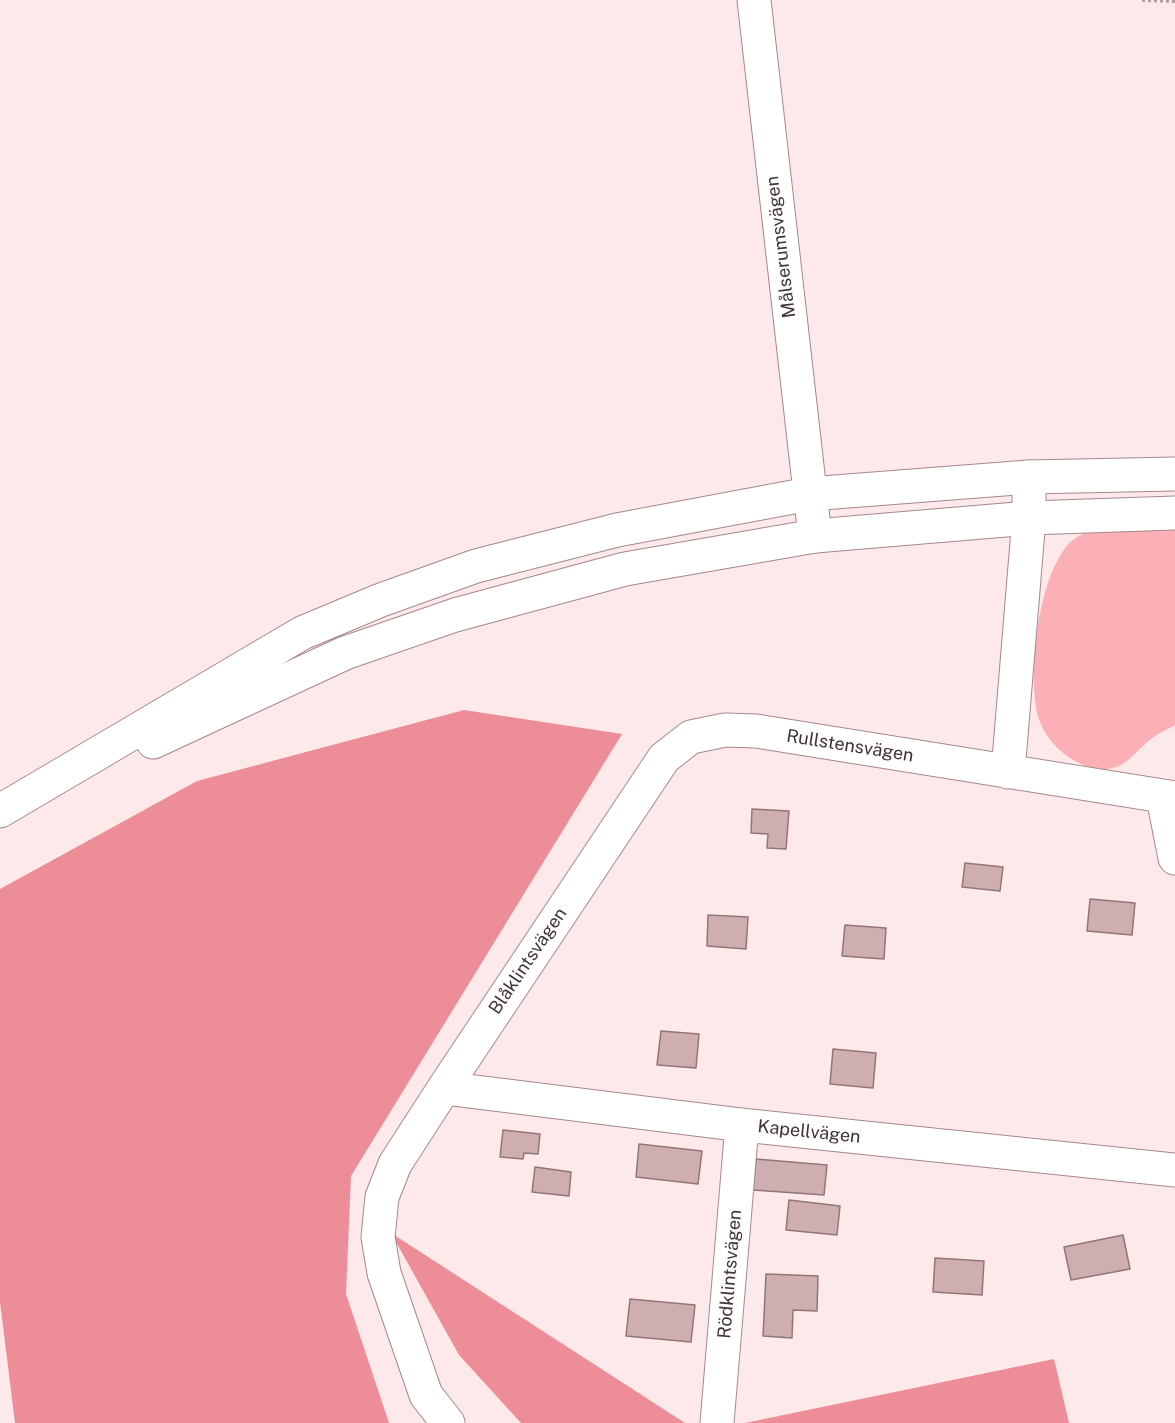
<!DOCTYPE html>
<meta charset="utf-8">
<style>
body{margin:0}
canvas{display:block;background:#fee9ea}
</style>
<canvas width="1175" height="1423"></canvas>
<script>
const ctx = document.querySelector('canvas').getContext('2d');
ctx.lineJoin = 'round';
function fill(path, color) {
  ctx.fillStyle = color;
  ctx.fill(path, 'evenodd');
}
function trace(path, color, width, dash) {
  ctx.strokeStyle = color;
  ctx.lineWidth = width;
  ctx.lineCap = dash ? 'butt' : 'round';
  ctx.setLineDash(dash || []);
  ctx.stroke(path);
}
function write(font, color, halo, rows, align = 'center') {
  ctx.font = font + ' "Public Sans",sans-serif';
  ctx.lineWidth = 4.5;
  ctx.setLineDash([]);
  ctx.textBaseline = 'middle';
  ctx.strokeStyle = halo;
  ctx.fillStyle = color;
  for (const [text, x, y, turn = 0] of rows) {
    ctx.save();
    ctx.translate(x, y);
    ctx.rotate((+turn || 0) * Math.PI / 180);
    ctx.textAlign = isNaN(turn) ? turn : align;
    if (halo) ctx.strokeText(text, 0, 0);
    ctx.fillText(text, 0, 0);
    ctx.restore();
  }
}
fill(new Path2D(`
 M1175,525V725C1167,730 1158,733 1151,739C1137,749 1127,768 1107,769C1080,771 1049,747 1040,722C1025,683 1038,561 1077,537C1104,521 1144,526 1175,525Z`), '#fbb0b7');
fill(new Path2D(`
 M464,710L622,734L351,1176L346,1294L389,1423H15L0,1302V889L197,781Z
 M391,1233L685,1423H521L459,1355Z
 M1054,1359L1069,1423H745Z`), '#ec8d98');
const building = new Path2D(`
 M752,809L789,811L786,849L767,848L768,834L751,833Z
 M965,863L1003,867L1000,891L962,887Z
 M1090,899L1135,903L1132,935L1087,931Z
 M708,915L748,917L746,949L707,946Z
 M845,925L886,928L884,959L842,956Z
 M661,1031L699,1034L696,1068L657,1065Z
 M833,1049L876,1053L873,1088L830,1084Z
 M503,1130L540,1134L538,1154L524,1153L523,1159L500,1157Z
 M639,1144L702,1151L698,1184L636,1177Z
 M756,1159L827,1165L824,1195L753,1190Z
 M535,1167L571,1172L569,1196L532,1192Z
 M789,1200L840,1206L837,1235L786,1230Z
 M1123,1235L1130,1269L1071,1280L1064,1247Z
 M935,1258L984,1261L982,1295L933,1292Z
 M766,1274L818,1276L817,1311L793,1310L792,1338L763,1336Z
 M630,1299L695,1305L691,1342L626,1336Z`);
fill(building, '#ceaeb0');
trace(building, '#937578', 1.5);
const minor = new Path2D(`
 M754,0L815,536
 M1008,772L1029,518V477
 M1163,797L1175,858
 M444,1088L742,1125L1175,1170
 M448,1423L426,1395L384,1273L378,1237L382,1197L395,1164L444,1088L664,758L691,737L725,730L756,731L1175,798
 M717,1423L742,1125`);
const major = new Path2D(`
 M153,742L345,653L455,615L625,569L815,536L1029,518L1175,513
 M0,811L302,633L381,600L476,566L617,530L809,494L1029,477L1175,474`);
trace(minor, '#a7888a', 35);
trace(major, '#a7888a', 35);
trace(new Path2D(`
 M1142,0L1175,1`), '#b09fa0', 4, [3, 3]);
trace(minor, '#fff', 33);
trace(major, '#fff', 33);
write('18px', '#413435', '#fcfcfc', [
 ["Målserumsvägen",781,247,-97],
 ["Rullstensvägen",850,746,9],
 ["Blåklintsvägen",528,961,-56],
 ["Kapellvägen",809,1132,6],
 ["Rödklintsvägen",730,1274,-85]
]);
</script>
